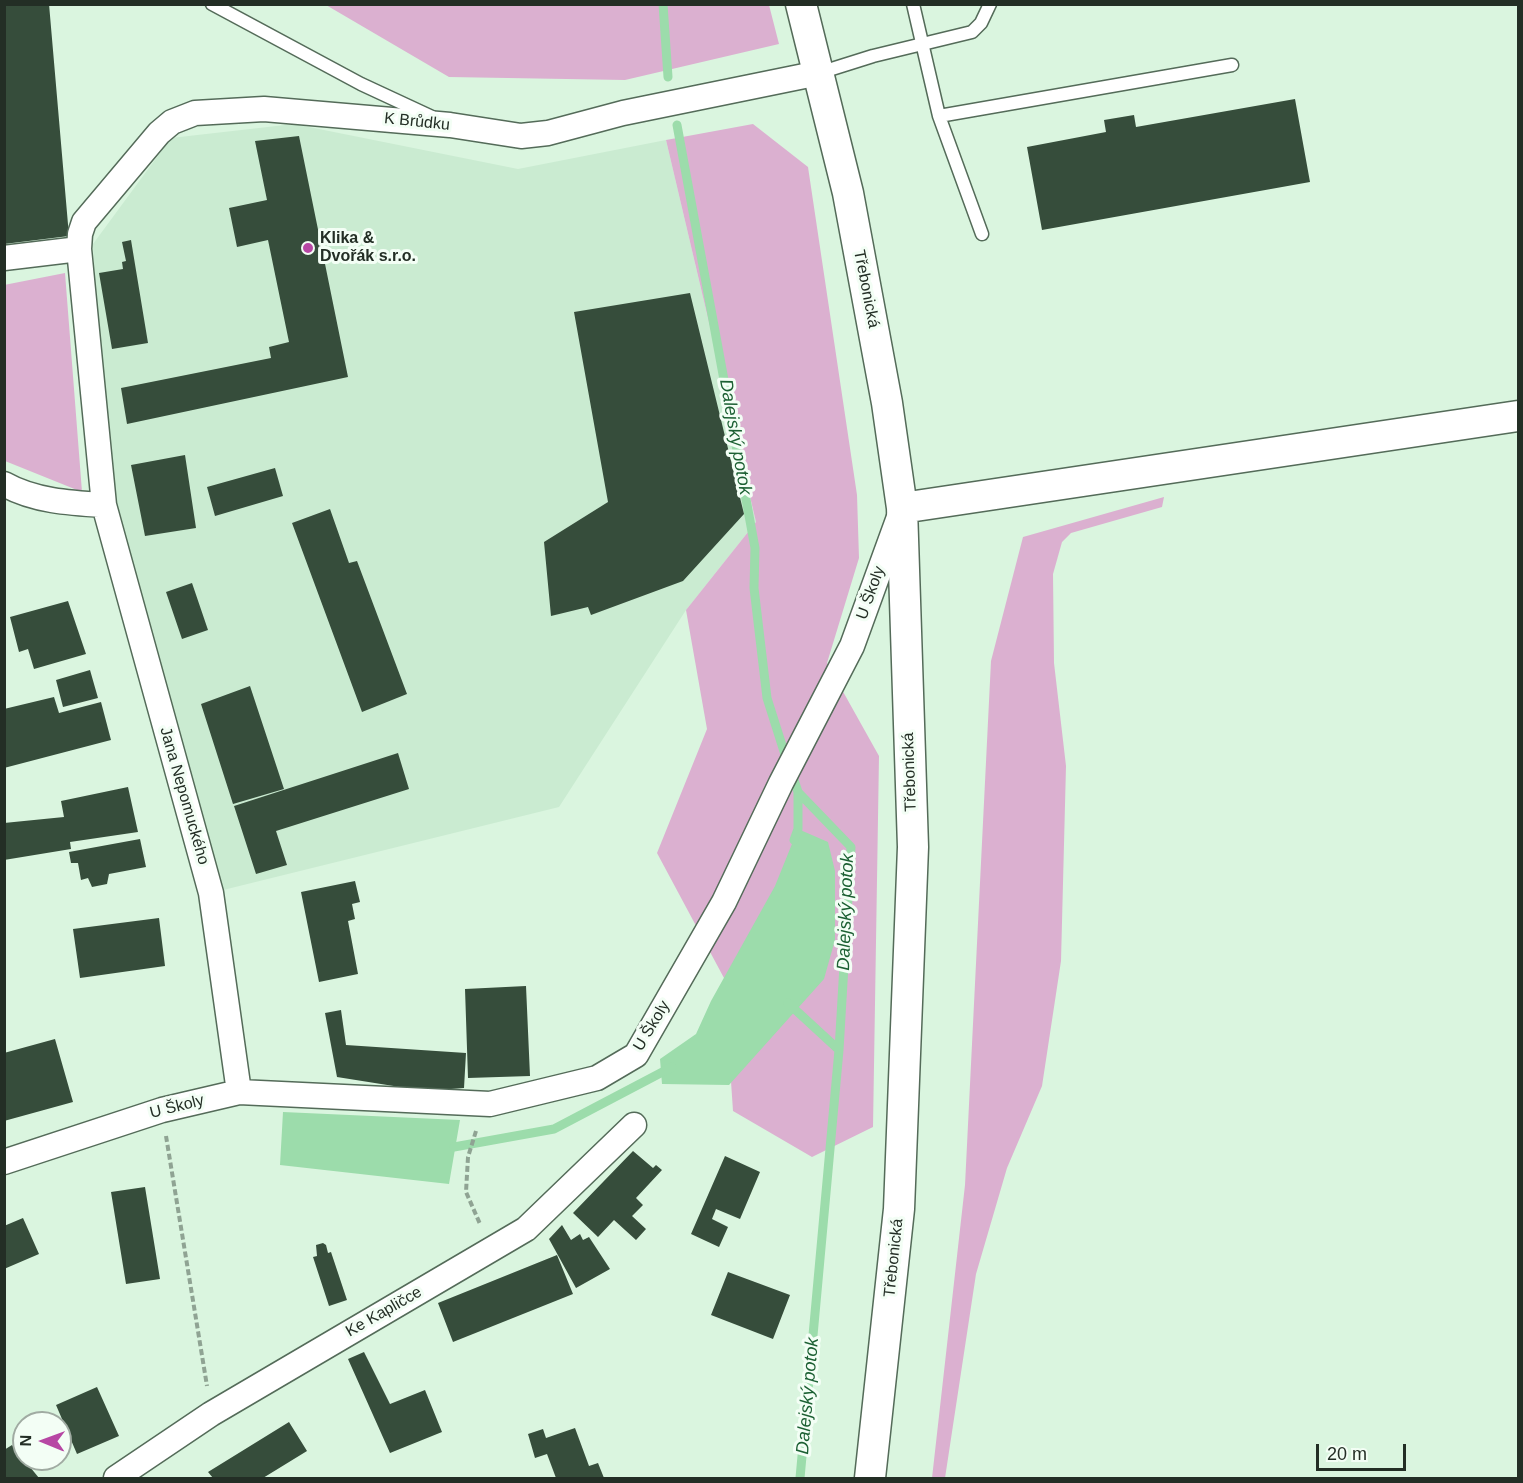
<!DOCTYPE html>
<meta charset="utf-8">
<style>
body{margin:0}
#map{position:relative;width:1523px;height:1483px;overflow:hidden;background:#daf5df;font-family:Helvetica,sans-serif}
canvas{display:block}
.frame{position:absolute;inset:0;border:6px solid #232e25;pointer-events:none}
.north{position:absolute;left:12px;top:1411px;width:60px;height:60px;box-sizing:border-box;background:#f3fef5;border:2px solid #a0aba2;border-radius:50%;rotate:271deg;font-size:16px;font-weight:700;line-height:24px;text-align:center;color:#232e25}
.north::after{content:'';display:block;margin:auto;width:21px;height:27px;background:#b747a4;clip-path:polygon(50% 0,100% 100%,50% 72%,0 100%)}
.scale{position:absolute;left:1316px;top:1444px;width:90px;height:27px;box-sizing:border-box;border:3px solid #232e25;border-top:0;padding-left:8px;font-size:18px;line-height:21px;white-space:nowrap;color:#232e25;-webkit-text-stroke:4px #f3fef5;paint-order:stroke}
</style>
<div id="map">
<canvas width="1523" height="1483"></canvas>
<div class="frame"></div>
<div class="north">N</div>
<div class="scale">20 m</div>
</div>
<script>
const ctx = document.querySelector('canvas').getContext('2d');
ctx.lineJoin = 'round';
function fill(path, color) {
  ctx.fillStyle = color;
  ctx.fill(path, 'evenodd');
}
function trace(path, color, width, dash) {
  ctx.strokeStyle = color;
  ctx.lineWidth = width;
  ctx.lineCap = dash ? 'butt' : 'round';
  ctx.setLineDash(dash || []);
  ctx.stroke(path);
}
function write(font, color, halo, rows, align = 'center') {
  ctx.font = font + ' Helvetica,sans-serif';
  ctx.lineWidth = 6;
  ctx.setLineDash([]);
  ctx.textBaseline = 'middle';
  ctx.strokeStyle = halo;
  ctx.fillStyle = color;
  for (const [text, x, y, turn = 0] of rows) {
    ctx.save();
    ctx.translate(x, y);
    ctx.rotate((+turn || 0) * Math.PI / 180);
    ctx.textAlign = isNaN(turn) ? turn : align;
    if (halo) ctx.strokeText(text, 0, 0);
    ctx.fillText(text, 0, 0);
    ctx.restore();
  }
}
fill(new Path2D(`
 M294,124L518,169L666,140L756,522L686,610L559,807L211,893L104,505L93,244L171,138Z`), '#caebd1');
fill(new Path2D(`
 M326,5H769L779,44L625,80L449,77Z
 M753,124L808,167L857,495L859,558L827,663L879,756L873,1127L812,1157L733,1111L724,978L657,853L707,729L686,610L756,522L666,140Z
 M65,273L82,492L5,461L4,285Z
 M1164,497L1162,507L1071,533L1062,542L1053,574L1054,663L1066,766L1061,961L1042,1086L1007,1168L976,1274L945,1478H932L965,1185L991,661L1023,537Z`), '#dbb0d0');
fill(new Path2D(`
 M798,829L828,842L835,871V940L824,979L729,1085L662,1084L660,1059L696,1034L711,1001L775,886Z
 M283,1112L460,1120L449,1184L280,1165Z`), '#9cdcab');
trace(new Path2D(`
 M663,4L668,77
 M677,125L755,548L754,588L767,698L787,761
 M792,774L798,792L851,847L839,1050L800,1478
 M794,840L798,829V792
 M788,1003L839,1050
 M454,1147L554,1129L672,1067`), '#9cdcab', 9);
fill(new Path2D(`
 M4,4H49L69,236L4,244Z
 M1295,99L1310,182L1042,230L1027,147L1106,132L1104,120L1134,115L1136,127Z
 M299,136L348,377L127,424L121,388L271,358L269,347L289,342L268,240L237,247L229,208L267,200L255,141Z
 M131,240L148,343L112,349L99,273L123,269L122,262L126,261L122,242Z
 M690,293L744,514L683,581L591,615L588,607L551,616L544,542L608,502L574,312Z
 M185,455L196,528L145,536L131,465Z
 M275,468L283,496L215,516L207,487Z
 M330,509L349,563L357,561L407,694L362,712L292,523Z
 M192,583L208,630L182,639L166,592Z
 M68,601L86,654L34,669L28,649L19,652L10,617Z
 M90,670L98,698L63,707L56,680Z
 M250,686L284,789L233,804L201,704Z
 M54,697L59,713L101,702L111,740L4,768V709Z
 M398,753L409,789L276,831L287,865L256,874L234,806Z
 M128,787L138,832L70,842L71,849L4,860V823L64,817L61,801Z
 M140,839L146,867L109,874L107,884L92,887L88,878L81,880L78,863H71L69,852Z
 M355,881L360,902L352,904L355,919L348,921L358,974L319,982L301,892Z
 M159,918L165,966L80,978L73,929Z
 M526,986L530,1076L468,1078L465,989Z
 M341,1010L346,1045L466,1053L464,1088L425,1091L337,1077L325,1013Z
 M55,1039L73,1102L4,1121V1053Z
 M633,1151L653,1168L656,1165L662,1170L636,1198L643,1205L632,1216L646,1229L636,1240L614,1220L598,1237L573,1213Z
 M725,1156L760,1172L740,1219L716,1209L712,1219L728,1227L719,1247L691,1234Z
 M145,1187L160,1279L126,1284L111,1192Z
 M23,1218L39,1254L4,1269V1226Z
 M562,1225L571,1240L580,1234L583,1240L589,1237L610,1269L576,1288L549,1239Z
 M323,1243L326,1245L328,1253L331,1252L347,1300L329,1306L313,1257L317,1256L316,1245Z
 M557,1255L573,1294L453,1342L438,1303Z
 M728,1272L790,1295L773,1339L711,1315Z
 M364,1352L390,1404L425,1390L442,1432L390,1453L348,1359Z
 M97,1387L119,1436L77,1454L56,1405Z
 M289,1422L307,1451L263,1478H213L208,1472Z
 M575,1428L589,1466L598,1463L604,1478H556L547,1454L535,1458L528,1434L543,1429L546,1438Z
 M12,1445L39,1478H4V1450Z`), '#364d3b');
const service = new Path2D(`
 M212,4L361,84L432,117
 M913,4L939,116L982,234
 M819,73L873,56L972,32L981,23L990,4
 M939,116L1232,65`);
const minor = new Path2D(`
 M4,258L79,249
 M4,484C34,501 70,503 104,505
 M239,1092L211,893L104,505L79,249L80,234L84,222L159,133L172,122L195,113L264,109L450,125L521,136L548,133L623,113L819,73
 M4,1162L162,1110L239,1092L490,1104L597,1078L636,1055L724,902L781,783L852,646L899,517
 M116,1478L211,1414L526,1229L634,1125`);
const tertiary = new Path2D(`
 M801,4L848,193L887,403L902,508L913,847L899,1209L870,1478
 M902,508L1518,416`);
trace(service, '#546b59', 15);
trace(minor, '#546b59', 27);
trace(tertiary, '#546b59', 33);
trace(new Path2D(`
 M476,1131L468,1157L466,1192L480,1224
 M166,1136L207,1386`), '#8fa393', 4, [6, 3]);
trace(service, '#fff', 12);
trace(minor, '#fff', 24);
trace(tertiary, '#fff', 30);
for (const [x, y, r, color] of [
 [308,248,6,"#b747a4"]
]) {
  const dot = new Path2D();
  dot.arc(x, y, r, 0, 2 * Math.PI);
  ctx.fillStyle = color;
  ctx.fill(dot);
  trace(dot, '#f3fef5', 2);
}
write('16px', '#232e25', '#f3fef5', [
 ["K Brůdku",417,122,6],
 ["Třebonická",866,289,79],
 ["U Školy",871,593,-70],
 ["Třebonická",910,772,-92],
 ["Jana Nepomuckého",184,796,74],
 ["U Školy",652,1026,-59],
 ["U Školy",177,1107,-14],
 ["Třebonická",894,1258,-84],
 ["Ke Kapličce",384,1312,-30]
]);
write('bold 16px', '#232e25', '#f3fef5', [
 ["Klika &",320,239],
 ["Dvořák s.r.o.",320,257]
], 'left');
write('italic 18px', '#1c6033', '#f3fef5', [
 ["Dalejský potok",735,437,80],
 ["Dalejský potok",846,912,-88],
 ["Dalejský potok",808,1396,-85]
]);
</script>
